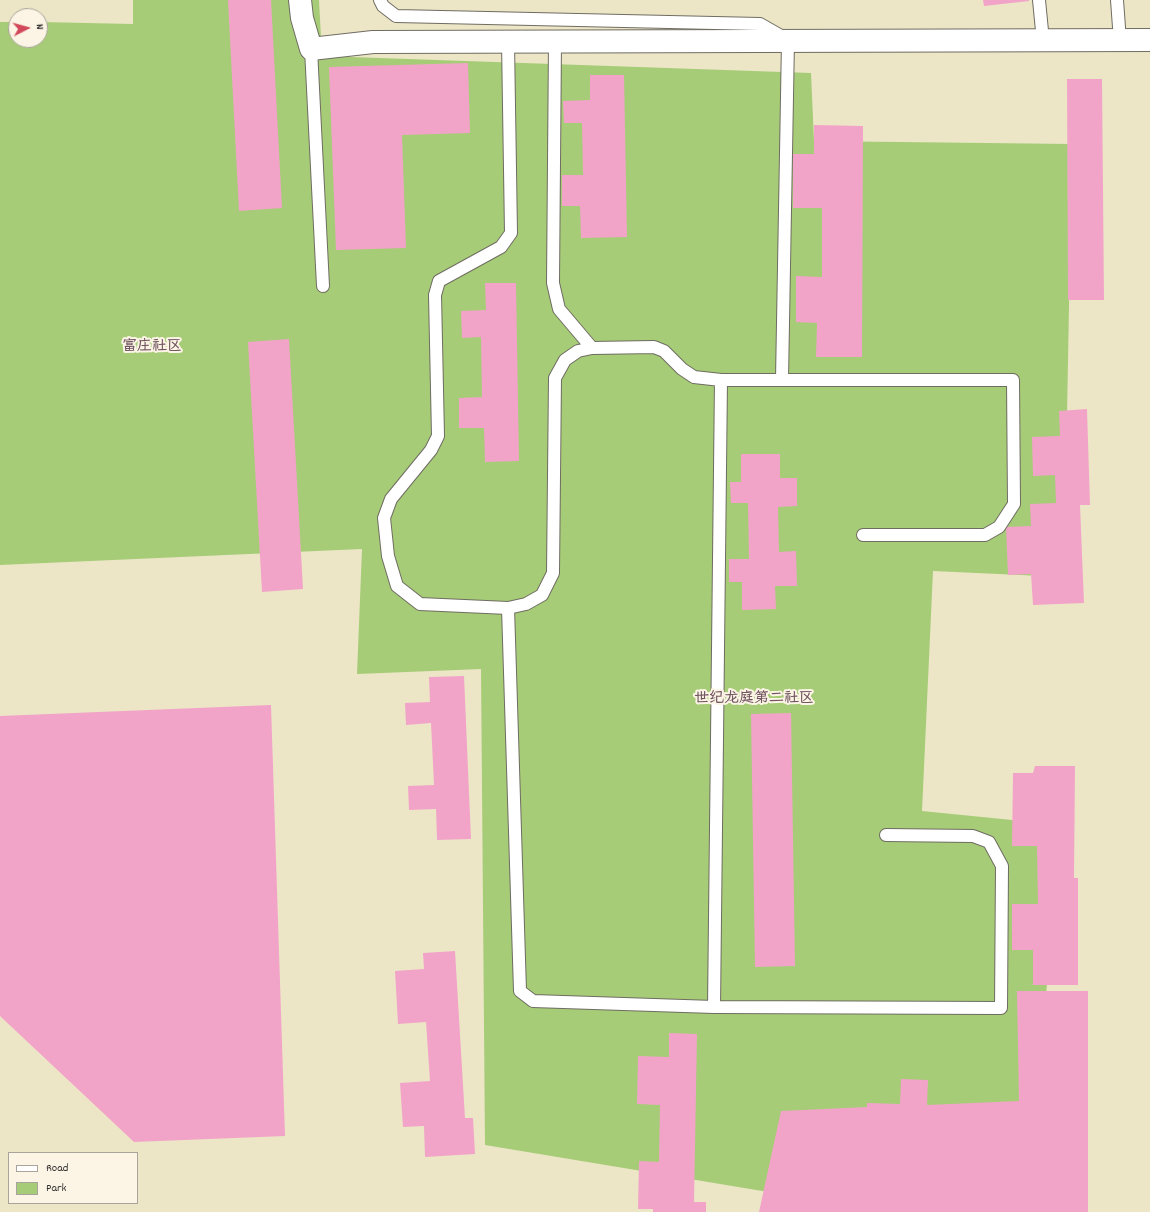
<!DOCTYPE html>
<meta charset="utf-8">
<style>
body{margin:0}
#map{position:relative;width:1150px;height:1212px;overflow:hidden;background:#ece6c7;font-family:Dekko,sans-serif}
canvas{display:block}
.legend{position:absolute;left:8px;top:1152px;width:130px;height:52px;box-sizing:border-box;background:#fcf5e5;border:1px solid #a8a49b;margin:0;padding:5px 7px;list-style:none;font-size:12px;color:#2b2b2b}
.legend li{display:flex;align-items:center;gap:8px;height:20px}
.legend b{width:20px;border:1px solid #a8a49b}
.north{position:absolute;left:8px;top:8px;width:40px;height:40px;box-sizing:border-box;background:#fcf5e5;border:1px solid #a8a49b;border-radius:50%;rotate:84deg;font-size:11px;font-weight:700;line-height:16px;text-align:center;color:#2b2b2b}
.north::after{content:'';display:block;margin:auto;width:14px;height:18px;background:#d1495b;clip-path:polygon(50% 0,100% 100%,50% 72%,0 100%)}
</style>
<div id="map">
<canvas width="1150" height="1212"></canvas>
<ul class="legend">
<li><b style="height:5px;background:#fff"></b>Road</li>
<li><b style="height:11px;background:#a6cc77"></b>Park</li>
</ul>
<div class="north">N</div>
</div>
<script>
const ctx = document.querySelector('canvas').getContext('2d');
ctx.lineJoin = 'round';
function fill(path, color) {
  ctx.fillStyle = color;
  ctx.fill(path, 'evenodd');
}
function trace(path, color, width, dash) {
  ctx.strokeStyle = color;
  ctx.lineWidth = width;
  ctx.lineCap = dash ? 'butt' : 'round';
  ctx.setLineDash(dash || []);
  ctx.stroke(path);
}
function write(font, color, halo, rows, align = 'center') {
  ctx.font = font + ' Dekko,"LXGW WenKai TC",sans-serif';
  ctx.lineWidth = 4;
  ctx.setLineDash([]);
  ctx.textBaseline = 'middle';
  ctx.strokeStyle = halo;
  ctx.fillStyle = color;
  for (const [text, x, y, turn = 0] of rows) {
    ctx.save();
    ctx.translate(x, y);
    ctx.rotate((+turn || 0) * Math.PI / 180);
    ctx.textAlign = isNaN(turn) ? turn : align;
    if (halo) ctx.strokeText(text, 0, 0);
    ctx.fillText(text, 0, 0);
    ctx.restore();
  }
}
fill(new Path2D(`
 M133,0H319L322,56L811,73L814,141L1072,144L1064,577L933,571L922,811L1062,825L1034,1122L908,1212H889L485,1145L481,669L357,674L362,549L0,565V22H16V40H40V22L133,24Z`), '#a6cc77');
fill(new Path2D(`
 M228,0H271L282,208L239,211Z
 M983,0H1029V1L984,6Z
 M468,63L470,133L402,135L406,248L336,250L329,67Z
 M590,75H624L627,237L581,238L580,206H562V175H583L582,123H564L563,101L590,100Z
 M1067,79H1102L1104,300H1068Z
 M814,125L863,126L862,357H816L817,323L796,322V276L822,277V208H793V154H814Z
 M485,283H516L519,461L485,462L484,428H459V398L482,397L481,337L462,338L461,311L486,310Z
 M289,339L303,589L262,592L248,342Z
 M1087,409L1090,505H1080L1084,603L1033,605L1031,574L1008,575L1006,527L1031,526L1030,504L1056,503L1055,475L1033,476L1032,437L1060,436L1059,411Z
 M741,454H780V478H797V506L778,507L779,552L796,551L797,586H775L776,609L742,610V582H729V559H749L748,503H731L730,482H741Z
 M464,676L471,839L437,840L436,809L409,810L408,786L434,785L431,723L406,725L405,703L430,702L429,677Z
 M271,705L285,1136L134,1142L0,1016V716Z
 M791,713L795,966L755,967L751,714Z
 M1035,766H1075L1074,878H1078V985H1033V950H1012V904H1038L1037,846H1012L1013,773H1033Z
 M455,951L465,1118H473L475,1154L425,1157L424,1126L403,1127L400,1083L430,1081L426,1022L398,1024L395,971L424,969L423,953Z
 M1017,991H1088V1212H759L781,1111L867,1107V1103L900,1104L901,1079L928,1080L927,1105L1019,1101Z
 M669,1033L697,1034L694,1202H706V1212H653V1209H638L639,1161L659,1162L660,1105L637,1104L638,1056L669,1057Z`), '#f2a4c8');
const service = new Path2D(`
 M380,0L383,6L396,16L760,24L788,40L782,379
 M1039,0L1043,41
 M1117,0L1120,41
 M555,41L553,283L559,309L592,348
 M508,42L511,233L501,247L439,281L435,295L438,436L431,450L391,499L384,518L388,556L397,586L420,604L508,608L526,604L542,595L553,573L555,378L565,360L578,351L592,348L654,347L664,351L682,369L694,377L721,380H1013L1014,504L999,527L985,535H863
 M311,49L323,286
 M508,608L520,991L533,1001L714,1007L1001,1008L1002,866L989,842L973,836L886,835
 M714,1007L721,380`);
const minor = new Path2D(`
 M300,0L302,18L311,49L373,42L1150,40`);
trace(service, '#6f6c62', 14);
trace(minor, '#6f6c62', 24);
trace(service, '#fff', 12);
trace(minor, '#fff', 22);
write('bold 15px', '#715562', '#fcf5e5', [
 ["富庄社区",152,348],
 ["世纪龙庭第二社区",754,700]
]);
</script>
